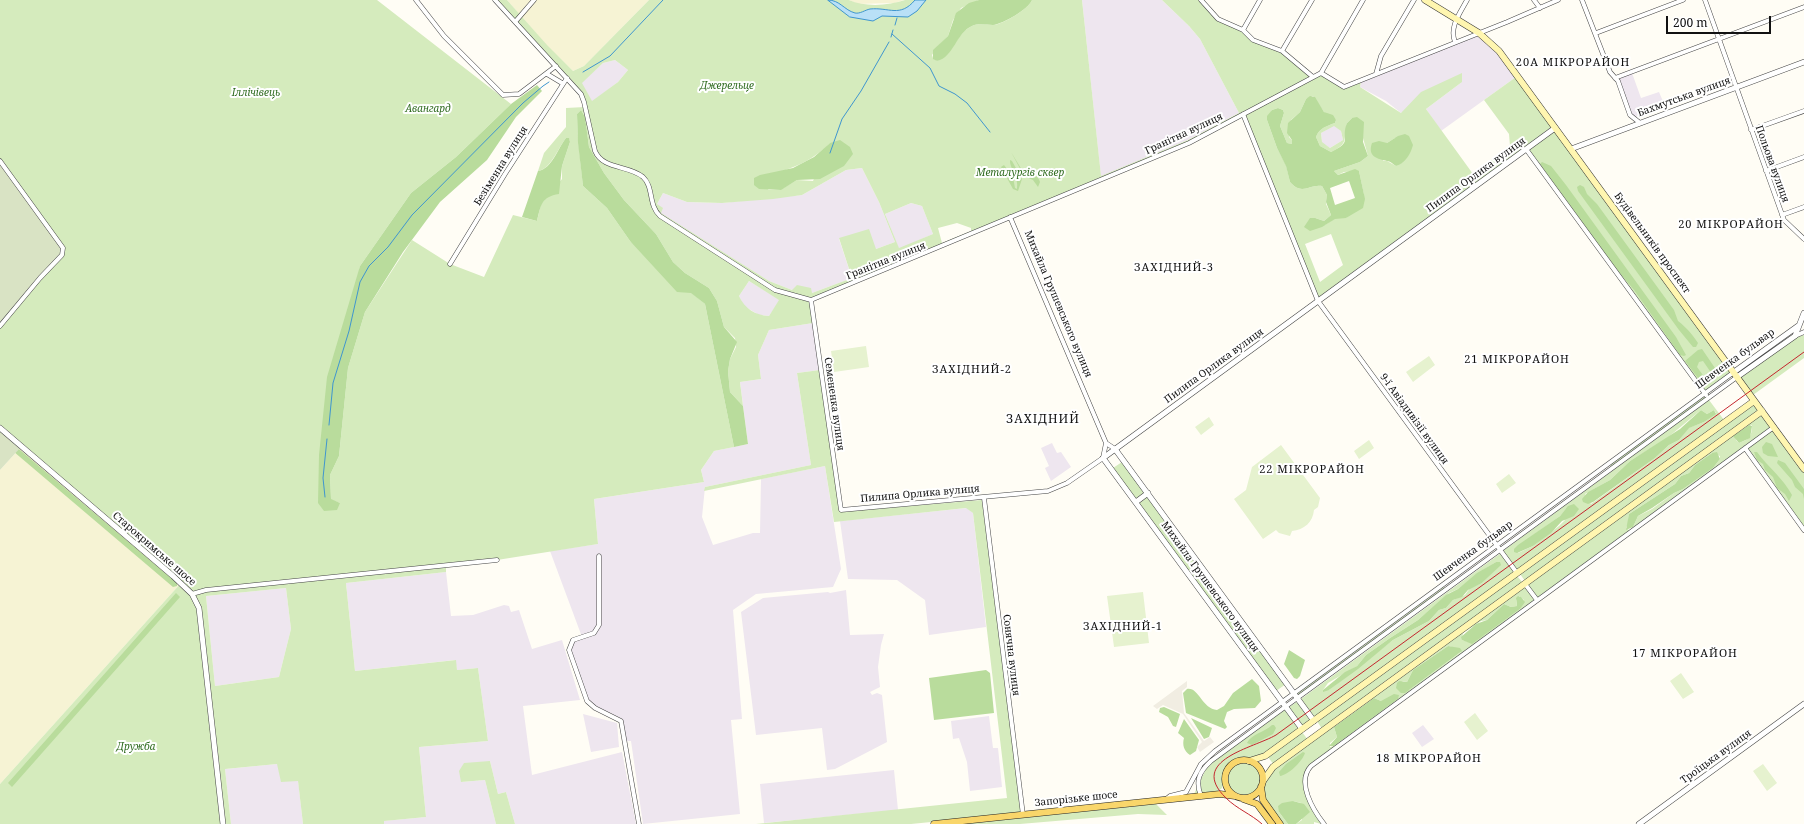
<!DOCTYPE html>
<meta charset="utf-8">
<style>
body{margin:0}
#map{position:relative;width:1804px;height:824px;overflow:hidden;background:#fffdf5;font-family:"Noto Serif",serif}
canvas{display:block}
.scale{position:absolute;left:1666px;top:16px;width:105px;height:18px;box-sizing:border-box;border:2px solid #111;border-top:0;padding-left:5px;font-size:12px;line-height:14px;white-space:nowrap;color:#111;-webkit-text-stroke:3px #fff;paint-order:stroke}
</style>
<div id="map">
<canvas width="1804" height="824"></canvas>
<div class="scale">200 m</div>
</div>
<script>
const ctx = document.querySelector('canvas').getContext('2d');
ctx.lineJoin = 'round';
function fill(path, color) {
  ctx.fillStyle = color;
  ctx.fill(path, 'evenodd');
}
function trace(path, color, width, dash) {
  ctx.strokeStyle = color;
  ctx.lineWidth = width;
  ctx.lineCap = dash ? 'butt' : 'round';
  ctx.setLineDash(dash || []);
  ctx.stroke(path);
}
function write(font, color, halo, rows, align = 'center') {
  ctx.font = font + ' "Noto Serif",serif';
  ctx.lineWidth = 4;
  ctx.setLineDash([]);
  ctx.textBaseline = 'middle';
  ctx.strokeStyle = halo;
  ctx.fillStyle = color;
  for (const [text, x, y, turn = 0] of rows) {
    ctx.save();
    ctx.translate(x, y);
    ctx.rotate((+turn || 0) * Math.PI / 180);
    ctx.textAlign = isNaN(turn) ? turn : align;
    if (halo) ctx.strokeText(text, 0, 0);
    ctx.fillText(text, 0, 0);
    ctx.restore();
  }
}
fill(new Path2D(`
 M1082,0H1162L1189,26L1200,39L1239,113L1188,140L1101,177Z
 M1479,35L1488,42L1516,77L1441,131L1426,109L1462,82L1401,113L1386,101L1360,87L1361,82Z
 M615,60L628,70L618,82L592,102L581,83L603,63Z
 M1632,73L1641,98L1659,92L1665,106L1635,117L1632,114L1618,78Z
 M1334,125L1341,131L1343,140L1330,148L1322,143L1321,133Z
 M862,168L879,202L895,242L876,249L839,239L852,278L812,293L792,290L769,281L660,213L657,204L663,193L687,202L722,203L802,195L846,170Z
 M911,203L922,206L933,234L899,249L885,214Z
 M749,281L780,300L769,316L759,315L744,306L739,296Z
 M813,323L820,370L797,373L811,465L705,487L702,517L713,545L753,533H760L761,479L825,466L841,569L833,587L756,594L733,610L742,719L731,720L740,814L643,824L631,741H625L621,721L589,703L569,650L571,643L582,637L550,551L598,544L594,499L704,482L701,470L714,451L748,444L740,382L761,379L758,355L769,330Z
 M1052,443L1057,453L1061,452L1071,467L1051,481L1045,468L1049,466L1041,448Z
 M967,508L973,513L986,627L929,635L925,600L897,580L848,579L840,521Z
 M446,572L451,616L473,615L504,605L509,606L511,612L519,610L532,649L562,640L580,700L523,706L532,775L622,752L636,824H515L506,792L498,794L490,761L461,782L485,780L496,824H384L383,821L426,817L419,747L488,741L478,668L457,670L455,660L355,671L346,583Z
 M286,588L291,629L279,677L215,686L206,596Z
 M846,590L850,635L884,634L881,645L878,667L880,687L870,692L872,695L877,693L882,695L887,742L835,769L827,770L822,728L756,735L741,612L763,598L828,592L830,593Z
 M583,714L617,723L619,747L591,752Z
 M989,716L993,748H998L1002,787L970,791L967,762L959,738L953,739L951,721Z
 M1423,725L1434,739L1422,747L1412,733Z
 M277,764L298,780L303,824H231L225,769Z
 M894,770L898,810L764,823L760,784Z`), '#eee6ef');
fill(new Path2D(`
 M507,0H649L584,66L573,71L547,46Z
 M849,0H904L895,3L858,4Z
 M21,447L181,583L0,784V470Z`), '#f6f3d4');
fill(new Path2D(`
 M0,0H377L511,104L456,157L411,193L360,266L318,503H340L331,500L330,475L339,456L348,368L365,312L412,240L450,264L484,277L513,215L537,221L541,204L562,179V166L570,142L569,139L566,138C558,148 551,169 538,171L544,153L566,127V108L585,107L583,98L495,0H507L547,45L573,71L584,66L649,0H849C864,7 888,6 905,0H979L961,8L953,20L948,36L938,46L932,55L933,58L937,61C955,52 956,33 972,26C979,23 986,25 994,25C1003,24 1029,9 1032,0H1082L1101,176L1188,140L1239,113L1200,39L1189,26L1162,0H1201L1213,15L1243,30L1253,40L1282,51L1313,77L1189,143L811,300L813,323L769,330L758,355L761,379L740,382L743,406L730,392L728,371L730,359L736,347L735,338L724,327L717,301L709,288L685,273L673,262L656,234L624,200L604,173L589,147L585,117L581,110L577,114L578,139L583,186L607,208L630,241L705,304L734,447L714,451L701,470L704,482L594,499L598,544L497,560L446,566V572L346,583L355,671L456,660L457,670L478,668L488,741L419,747L426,817L384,821V824H303L298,781L281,782L277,764L225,769L231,824H0V784L181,583L0,428ZM615,60L628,70L618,82L592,101L582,83L603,63ZM830,143L813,181L797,180L780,190H768L779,172C799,166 815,158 830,143ZM862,168L879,202L895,242L876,249L869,229L839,238L852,278L812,293L811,288L797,285L792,290L769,281L661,213L663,208L657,204L663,193L687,202L722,203L773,199L802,195L846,170ZM911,203L922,206L933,234L899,248L885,214ZM957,223L971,228V231L942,243L938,228ZM749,281L779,300L769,316C755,315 745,309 739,296ZM286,588L291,629L279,677L215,686L206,596Z
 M1462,73V82L1426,109L1473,174L1510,146L1509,134L1484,100L1516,77L1552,127L1318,298L1245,115L1321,75L1344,89L1361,82L1360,87L1401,113L1421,92ZM1313,96L1324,112L1336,120L1335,123C1327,126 1319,128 1316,137L1320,146L1331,152C1349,143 1343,141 1347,123L1352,118L1363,138L1368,156L1360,162L1334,171L1338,175L1344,172L1359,171L1364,195L1346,218H1335L1325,225L1315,218L1324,221L1331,215L1326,204L1327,195L1322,186C1309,184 1302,196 1290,182L1286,165L1277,148L1267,120L1272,110L1278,108L1283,110L1284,113L1280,126L1287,143L1292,144V140L1289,137L1291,120L1300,112L1306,99ZM1334,126L1341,131L1343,140L1330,148L1322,142L1321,133ZM1395,138L1403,162L1396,166L1387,161H1383L1387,143ZM1331,234L1343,265L1320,282L1305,244Z
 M1555,130L1731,372L1705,391L1528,150Z
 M1804,335V358L1753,395L1740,377L1795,338Z
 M820,370L840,512L982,500L1021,813L911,824H756L1007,798L973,513L966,508L834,522L825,466L704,491L705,487L811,465L797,373Z
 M1704,395L1706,398L1612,468L1610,465Z
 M1709,400L1724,420L1517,571L1503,551ZM1701,410L1707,414L1714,410L1716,413L1704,422L1688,428L1679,440L1669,445L1655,458L1591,504L1585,494L1610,480L1630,461L1666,439ZM1566,509L1565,520L1559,526L1533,546L1518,553L1522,543L1560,516Z
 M1754,403L1760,411L1525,581L1520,574Z
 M1762,414L1771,427L1537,598L1528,585ZM1752,425C1752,437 1749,439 1739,443L1736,440L1735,434L1747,426ZM1712,453L1720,456V459L1713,468L1683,489L1674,493L1652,509L1638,516L1633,527L1629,530L1626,528L1628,524L1629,514L1675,484L1681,476L1689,473L1695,465Z
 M1773,430L1804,472V527L1747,449Z
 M1122,462L1145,492L1136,499L1113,468Z
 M1147,495L1286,684L1276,691L1138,502Z
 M1501,553L1515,573L1315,718L1301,699ZM1496,562L1500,565L1482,583L1470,588L1465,595L1453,600L1446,608L1439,610L1429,621L1393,640L1329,690H1323L1328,683L1357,666L1366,655L1390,638L1418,620L1449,593L1458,589L1483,570Z
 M1517,576L1523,583L1322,729L1317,721Z
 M1525,586L1535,600L1308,767C1296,784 1311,810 1321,824L1314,822V824H1296L1302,820L1301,803L1293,801L1279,812L1288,824H1283L1266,801L1263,788L1274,768ZM1519,596L1524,600L1520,609L1472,643L1462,640L1463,633L1481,621L1487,620L1504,604L1511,607L1517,606L1516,600ZM1448,646L1460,649L1461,652L1409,690L1402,681L1407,682L1413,670ZM1374,698L1381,701L1398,699L1334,746L1330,747V743L1337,737L1334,727L1336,725Z
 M1444,587L1446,590L1299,697L1297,694Z
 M1298,701L1312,720L1302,727L1288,708Z
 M1286,709L1300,729C1289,737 1277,749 1264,755C1250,762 1231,753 1224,772C1222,777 1224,782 1222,788L1217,792L1194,794L1206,769L1223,751L1238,744Z
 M1302,732L1308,740L1274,765L1268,757Z
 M490,761L498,794L506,792L515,824H496L485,780L461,782L459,771L464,763Z
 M1228 779a16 16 0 1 1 32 0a16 16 0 1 1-32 0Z
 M1156,804L1167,815L1138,814L1020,824H960Z`), '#d5ebbd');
fill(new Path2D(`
 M979,0H1032C1029,9 1003,24 993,25C986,25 979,23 972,26C956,33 954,57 937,61L933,59V50L948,36L956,13L969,3Z
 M537,85L542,91L516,117L487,160L440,202L403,252L365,312L348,368L339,456L330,475L331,499L340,503L337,510L324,511L318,503L319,455L327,377L360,266L411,193L456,157L511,104Z
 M1310,96L1315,97L1324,112L1333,115L1336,120L1335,123C1327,126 1319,128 1316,137L1320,146L1331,152C1354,141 1340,140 1347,123L1352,118L1357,117L1364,122L1363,142L1368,156L1360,162L1334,171L1338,175L1355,169L1359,171L1365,199L1363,208L1346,218L1335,219L1322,227L1310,231L1304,227L1310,218H1315L1324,221L1331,215L1326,202L1327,195L1322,186C1309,184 1302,196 1290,182L1286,166L1277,148L1267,120V116L1272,110L1278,108L1283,110L1284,113L1280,126L1287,143L1292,144V140L1287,133L1288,123L1300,112L1306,99ZM1349,181L1355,198L1335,205L1330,188Z
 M581,110L585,117L589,147L604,173L624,200L656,234L673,262L685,273L709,288L717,301L724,327L737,342L730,359L728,371L730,392L743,406L748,444L734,447L705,304L691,293L677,292L630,241L607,208L583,186L578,143L577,114Z
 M1405,134L1409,136L1413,145C1411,153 1405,164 1396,166C1393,164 1390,161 1387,161C1378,159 1367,157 1372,143L1379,141L1387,143L1398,136Z
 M566,138H569L570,142L562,166L559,194C541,197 541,205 537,221L522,217L538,171C552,169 558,148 566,138Z
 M840,140L850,147L853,154L844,166L820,179L797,180L781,190L759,189L754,185V178L760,175L793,168L814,157L830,143Z
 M1011,152L1022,170C1029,172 1038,174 1040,182L1038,187L1033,180L1024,176Z
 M1010,160L1012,161L1022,179L1018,191L1013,189L1001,167L1004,165L1013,177L1015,188L1017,189C1019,176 1009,168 1010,160Z
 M1542,162L1551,166L1566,185L1676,337L1686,355L1684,356L1680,355L1634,290L1618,271L1543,168L1540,164Z
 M1580,185L1584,187L1587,194L1597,204L1674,310L1678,321C1687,328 1692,334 1698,343L1696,347H1693L1679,330L1578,191L1577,187Z
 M1702,349L1717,371L1712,374L1703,361L1699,362L1697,367L1705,378L1701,382L1685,361L1698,350Z
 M1701,410L1707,414L1714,410L1716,414L1704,422L1689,428L1679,440L1669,445L1655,458L1593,502L1588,504L1583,502L1582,499L1588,492L1610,480L1630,461L1680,429Z
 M1749,425L1752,426L1750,438L1739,443L1733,436Z
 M0,433L177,583V586L173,587L0,440Z
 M1766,442L1772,444L1778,457L1768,456L1763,453L1762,447Z
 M1717,452L1720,459L1713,468L1683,489L1674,493L1652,508L1638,516L1633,527L1626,530L1629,514L1675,484L1681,476L1689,473L1695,465L1712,453Z
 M1754,452H1757C1768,467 1783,478 1792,495L1789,501L1785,494L1777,488L1773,477L1765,470L1763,464L1757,460Z
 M1778,460L1785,463L1804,489V499L1803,494L1795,487L1792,480L1777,463Z
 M1574,504L1579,509L1574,516L1562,521L1551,533L1533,546L1517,553L1514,552V549L1518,545L1560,516L1568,506Z
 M1496,562H1500L1501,565L1482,583L1468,590L1462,597L1453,600L1446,608L1439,610L1429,621L1393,640L1358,669L1329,690L1323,692V690L1345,672L1357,666L1366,655L1390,638L1418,620L1446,595L1458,589L1477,573Z
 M176,593L180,597L12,787L8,783Z
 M1518,596L1521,597L1525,602L1520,609L1472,644L1462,640L1461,637L1476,624L1487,620L1504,604L1511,607L1517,606L1516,598Z
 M1448,646L1460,648L1462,651L1405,693H1401L1396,688L1397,683L1399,681L1407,682L1413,670Z
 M1289,650L1305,660L1300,676L1297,679L1294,678L1284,664Z
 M986,670L990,673L994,713L934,720L929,678Z
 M1252,679L1259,686L1261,701L1255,708L1234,709L1227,712L1224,721L1227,727L1225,729L1186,713L1183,693L1187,689C1199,687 1202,709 1217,710L1224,706L1233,693Z
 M1394,694L1399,695L1398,699L1334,746H1329L1337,737L1334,727L1374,698L1381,701Z
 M1164,707L1180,714L1176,727L1173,726L1168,717L1159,712L1160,708Z
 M1191,718L1212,728L1209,737L1204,739Z
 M1184,719L1199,740L1196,751L1190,755C1184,751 1182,745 1184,738L1178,733Z
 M1272,725H1274L1276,728L1273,734L1252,745L1247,743C1251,734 1265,732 1272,725Z
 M1303,752L1305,753C1302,762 1288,775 1280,776L1279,772L1286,764Z
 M1293,801L1304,804L1310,812L1296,824H1288L1279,812L1278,806L1282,803Z`), '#b9dc9c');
fill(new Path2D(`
 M0,161L62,246V255L0,326Z
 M0,428L21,447L0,470Z`), '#d9e3c4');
fill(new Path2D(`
 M866,346L869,367L834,372L831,351Z
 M1429,356L1435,365L1413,382L1406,372Z
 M1209,417L1214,425L1201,435L1195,427Z
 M1369,440L1374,448L1359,459L1354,451Z
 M1281,445L1320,498L1318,507L1314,510C1313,522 1304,530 1292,531L1290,536L1279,533L1276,530L1263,539L1234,499L1246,490L1252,467Z
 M1509,474L1516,483L1502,493L1496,484Z
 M1143,592L1149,643L1114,647L1107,596Z
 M1681,673L1694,692L1683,699L1670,681Z
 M1475,713L1488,731L1477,740L1464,722Z
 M1763,764L1777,783L1767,791L1753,771Z`), '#e6f2cf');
fill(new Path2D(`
 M1187,681V687L1182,691L1184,713L1204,741L1210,737L1214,742L1200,752L1197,747L1202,742L1183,714L1163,705L1157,709L1153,706Z`), '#f1ede2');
const water = new Path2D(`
 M828,0C840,0 844,10 855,13C860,14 865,10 870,9C889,7 900,18 915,0H926L917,11L908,17L882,16L873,21L850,17Z`);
fill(water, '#b9e0f7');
trace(water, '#3f96cf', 1);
trace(new Path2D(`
 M895,25L897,18
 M892,34L930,68L939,86L955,94L967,103L990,132
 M891,37L893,30
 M583,72L610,56L663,0
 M830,153L842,119L861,91L889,42
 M329,425L333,383L349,331L360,282L369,266L388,247L412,215L523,103L543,86L549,82
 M325,497L323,478L327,439`), '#3f96cf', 1);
const minor = new Path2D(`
 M416,0L444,36L503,95L519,94L556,66
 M495,0L581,94L584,102L595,151C603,170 629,165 643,177C654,187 648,205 660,216L775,290L811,300
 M1201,0L1218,19L1243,30L1253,40L1282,51L1313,77
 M1534,0L1540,8
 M1582,0L1610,72L1618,81L1630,115L1640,123
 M1705,0L1784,220L1804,239
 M515,22L534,0
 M1243,30L1260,0
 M1596,33L1683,0
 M1455,42C1449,27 1460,13 1467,0
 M1282,51L1312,0
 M1321,73L1344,87L1507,22L1558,0
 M1321,73L1363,0
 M547,74L562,83
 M1376,74L1381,56L1414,0
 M1615,78L1804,7
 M1243,114L1318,301L1517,573
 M1751,130L1804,111
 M1526,149L1706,395
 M0,161L63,248L62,255L40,278L0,326
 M1766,171L1804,157
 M1782,215L1804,207
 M450,264L505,174L567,78
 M811,300L841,510L1048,491L1067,483L1103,458L1106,443L1010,217
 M811,300L1189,143L1321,73
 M1795,336L1804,332
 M1106,443L1115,449
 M1745,448L1804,530
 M984,498L1023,815
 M599,556V625L594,633L573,640L569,650L587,701L595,708L621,721L639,824
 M1525,584L1537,600
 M192,594L206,590L497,560
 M1201,796C1195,781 1199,772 1211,761L1737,377
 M1165,800L1170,796L1186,792L1201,764L1215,751L1734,372
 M1324,824C1313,810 1296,782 1311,766L1774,427`);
const tertiary = new Path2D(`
 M1571,149L1804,62
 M1734,372L1798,326
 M1737,377L1795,336L1804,313
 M0,428L173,576L192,594L199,608L223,824
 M1115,449L1314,721
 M1136,502L1148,493
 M1302,729L1103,458L1555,128
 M1639,824L1804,704`);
const secondary = new Path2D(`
 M1425,0L1479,33L1499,51L1804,469
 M1249,761L1265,756L1754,401
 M1263,781L1273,767L1762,411`);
const primary = new Path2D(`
 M1225 779a19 19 0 1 1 38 0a19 19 0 1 1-38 0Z
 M1261,787L1263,800L1280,824
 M1243,799L1257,804L1272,824
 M934,824L1220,794L1235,796`);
trace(minor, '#444', 5);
trace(tertiary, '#444', 6);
trace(secondary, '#333', 7);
trace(primary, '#222', 7);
trace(minor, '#fff', 4);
trace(tertiary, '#fff', 5);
trace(secondary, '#fff6b0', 6);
trace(primary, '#f9d66b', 6);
trace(new Path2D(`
 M1262,824C1251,814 1237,809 1226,798C1187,760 1254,748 1276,735L1804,352`), '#c4262e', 1);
write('italic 10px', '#2f6b1f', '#fff', [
 ["Джерельце",727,86],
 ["Іллічівець",256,93],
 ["Авангард",428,109],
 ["Металургів сквер",1020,173],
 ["Дружба",136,747]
]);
write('10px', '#111', '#fff', [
 ["Бахмутська вулиця",1684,97,-20],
 ["Гранітна вулиця",1184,134,-25],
 ["Польова вулиця",1772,164,70],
 ["Безіменна вулиця",501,166,-58],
 ["Пилипа Орлика вулиця",1476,175,-36],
 ["Будівельників проспект",1652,243,54],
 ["Гранітна вулиця",886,261,-22],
 ["Михайла Грушевського вулиця",1058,304,67],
 ["Шевченка бульвар",1735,359,-36],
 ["Пилипа Орлика вулиця",1214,366,-36],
 ["Семененка вулиця",834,404,82],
 ["9-ї Авіадивізії вулиця",1414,419,54],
 ["Пилипа Орлика вулиця",920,494,-5],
 ["Старокримське шосе",154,549,41],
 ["Шевченка бульвар",1473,551,-36],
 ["Михайла Грушевського вулиця",1210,587,54],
 ["Сонячна вулиця",1011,655,83],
 ["Троїцька вулиця",1716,757,-36],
 ["Запорізьке шосе",1076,799,-6]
]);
ctx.letterSpacing = '1px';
write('11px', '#111', '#fff', [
 ["20А МІКРОРАЙОН",1573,63],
 ["20 МІКРОРАЙОН",1731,225],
 ["ЗАХІДНИЙ-3",1174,268],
 ["21 МІКРОРАЙОН",1517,360],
 ["ЗАХІДНИЙ-2",972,370],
 ["22 МІКРОРАЙОН",1312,470],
 ["ЗАХІДНИЙ-1",1123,627],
 ["17 МІКРОРАЙОН",1685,654],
 ["18 МІКРОРАЙОН",1429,759]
]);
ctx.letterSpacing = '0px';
ctx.letterSpacing = '1px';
write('12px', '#111', '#fff', [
 ["ЗАХІДНИЙ",1043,420]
]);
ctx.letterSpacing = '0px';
</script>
